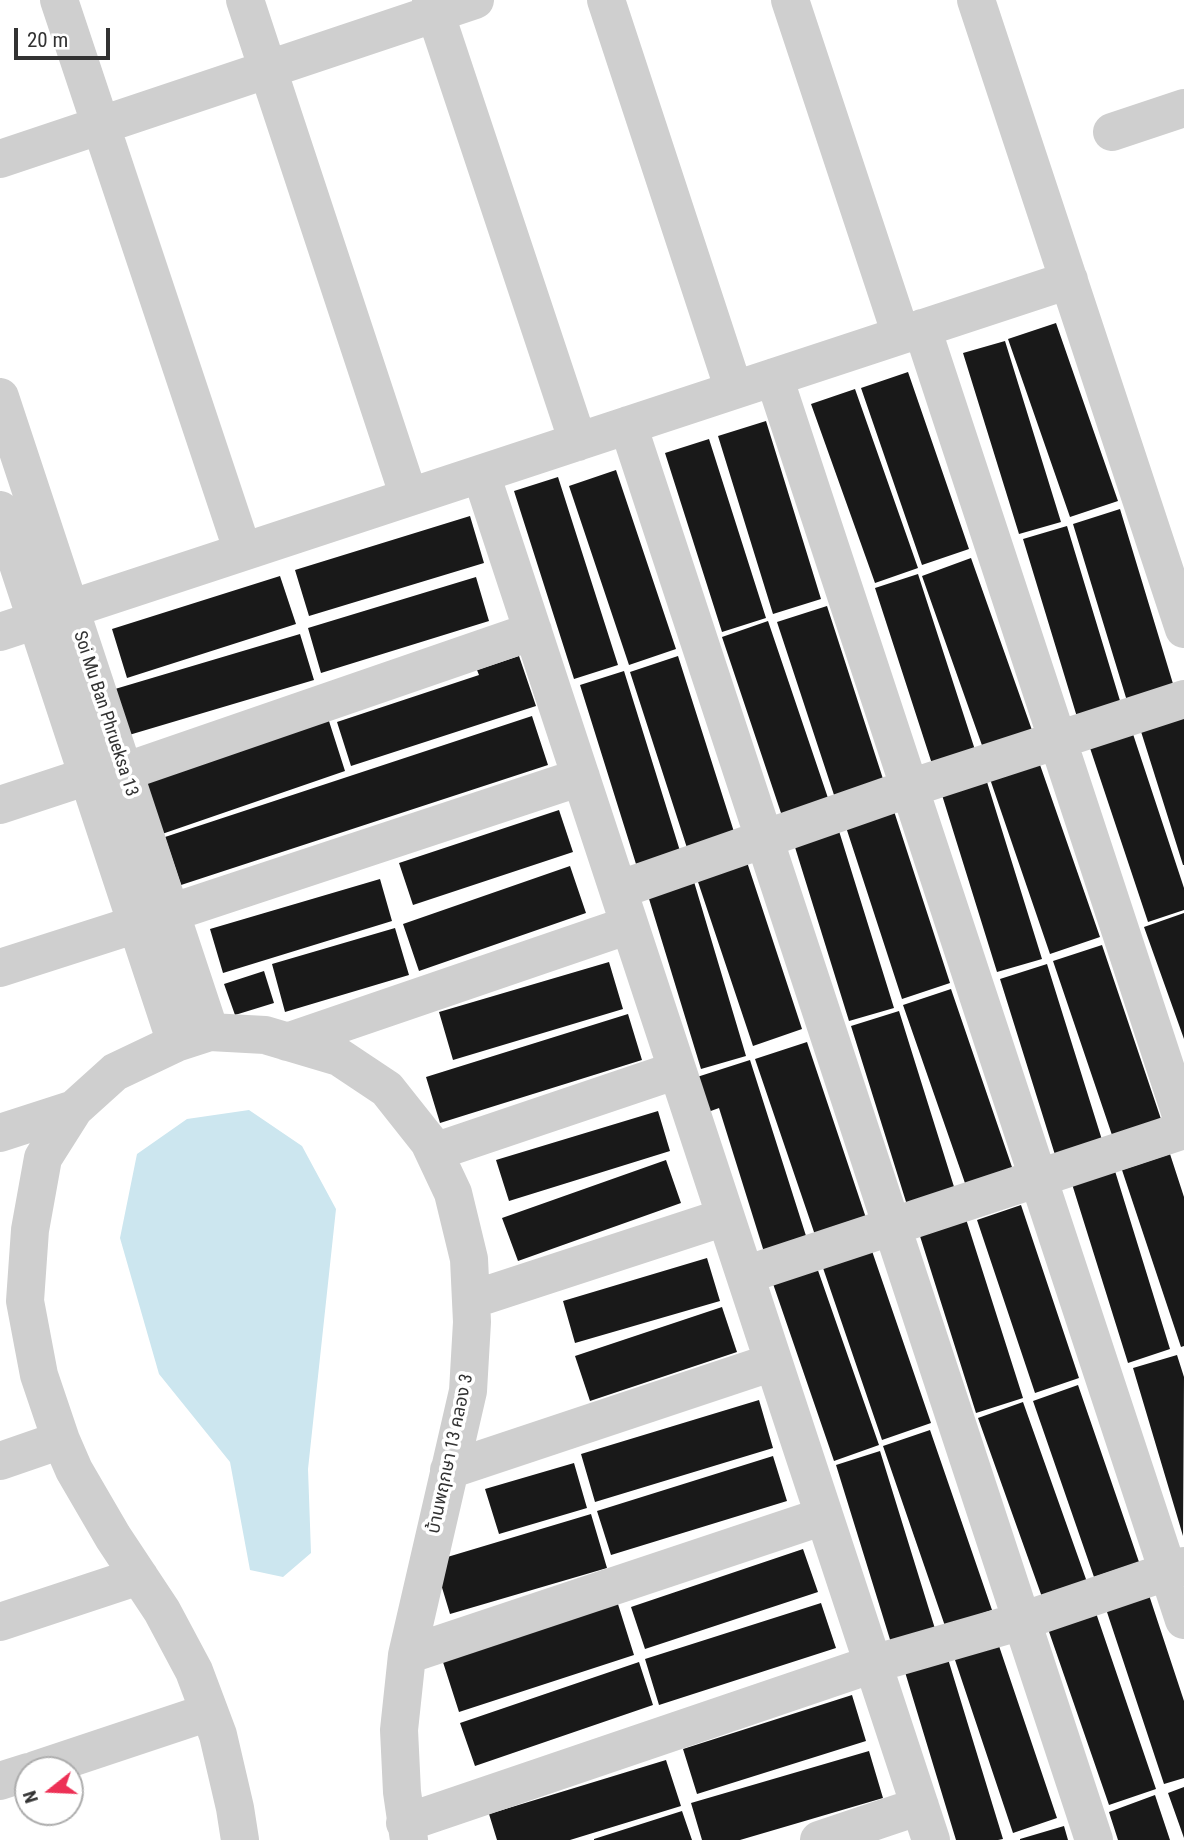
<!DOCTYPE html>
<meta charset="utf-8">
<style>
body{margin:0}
#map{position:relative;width:1184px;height:1840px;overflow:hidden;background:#fff;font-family:"Roboto Condensed",sans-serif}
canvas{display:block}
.north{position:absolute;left:14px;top:1756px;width:70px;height:70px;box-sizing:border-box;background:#fff;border:2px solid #adadad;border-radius:50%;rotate:252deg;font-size:19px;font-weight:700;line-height:28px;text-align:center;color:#323232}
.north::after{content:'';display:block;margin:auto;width:24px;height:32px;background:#ed3055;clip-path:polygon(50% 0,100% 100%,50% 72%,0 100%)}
.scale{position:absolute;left:14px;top:28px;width:96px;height:32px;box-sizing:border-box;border:4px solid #323232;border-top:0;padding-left:9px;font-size:21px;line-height:24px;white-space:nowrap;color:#323232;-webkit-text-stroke:5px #fff;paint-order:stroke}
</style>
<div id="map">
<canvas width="1184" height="1840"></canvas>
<div class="north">N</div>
<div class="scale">20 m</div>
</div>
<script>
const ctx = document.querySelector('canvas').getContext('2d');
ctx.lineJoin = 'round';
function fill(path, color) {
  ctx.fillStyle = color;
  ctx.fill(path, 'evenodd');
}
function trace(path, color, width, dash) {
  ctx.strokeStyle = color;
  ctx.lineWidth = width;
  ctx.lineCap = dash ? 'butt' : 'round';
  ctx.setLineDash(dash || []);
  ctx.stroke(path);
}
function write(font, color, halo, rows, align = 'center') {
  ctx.font = font + ' "Roboto Condensed","Noto Sans Thai",sans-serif';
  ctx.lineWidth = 7;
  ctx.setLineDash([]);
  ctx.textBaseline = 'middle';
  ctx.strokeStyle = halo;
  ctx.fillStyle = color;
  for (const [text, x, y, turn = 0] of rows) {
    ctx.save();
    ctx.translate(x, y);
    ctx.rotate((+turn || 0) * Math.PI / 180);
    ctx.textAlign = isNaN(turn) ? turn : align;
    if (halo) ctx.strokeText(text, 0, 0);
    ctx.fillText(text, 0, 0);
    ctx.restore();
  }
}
fill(new Path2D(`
 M249,1110L302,1146L336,1209L308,1469L311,1553L283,1577L250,1570L230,1462L159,1374L120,1238L137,1154L187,1119Z`), '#cce6ef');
fill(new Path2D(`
 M1056,323L1118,501L1070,517L1008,339Z
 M1005,341L1061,522L1019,534L963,353Z
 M908,372L969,549L922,565L861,388Z
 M855,389L918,568L875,583L811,404Z
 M766,421L821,599L773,614L718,436Z
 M709,439L766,618L722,632L665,453Z
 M616,470L676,649L629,665L569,486Z
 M558,477L618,665L574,679L514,491Z
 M1120,509L1174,687L1127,701L1073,524Z
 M470,516L484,563L309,616L295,570Z
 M1067,526L1121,704L1077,717L1023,539Z
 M971,558L1033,733L984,751L922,576Z
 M918,574L976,753L933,767L875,588Z
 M280,576L296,624L127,678L112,629Z
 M476,577L489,621L321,673L308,628Z
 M827,606L884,782L835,798L777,622Z
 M768,621L829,801L782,816L722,637Z
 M300,634L314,680L129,735L115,689Z
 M519,656L536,706L351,766L337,722L479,675L477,670Z
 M678,656L735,835L688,851L630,672Z
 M624,671L680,851L636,864L580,685Z
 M1184,708V865H1183L1138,722Z
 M532,716L548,765L181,885L165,837Z
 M328,718L345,771L162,834L144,780Z
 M1133,734L1184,888V910L1148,922L1090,748Z
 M1039,762L1100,937L1050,954L990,779Z
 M987,782L1042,959L997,972L942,795Z
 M892,805L950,983L902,999L844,821Z
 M559,810L573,852L413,905L399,863Z
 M839,831L894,1008L849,1021L794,844Z
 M744,853L802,1029L753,1046L694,870Z
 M570,866L586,913L419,971L403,924Z
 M692,875L746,1056L701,1069L646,889Z
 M380,879L392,921L223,973L210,929Z
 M1184,913V1039L1144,927Z
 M395,928L409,975L285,1012L272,964Z
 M1102,945L1162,1122L1113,1138L1053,961Z
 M609,962L623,1009L453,1060L439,1012Z
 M1047,964L1103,1143L1056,1158L1000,979Z
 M264,971L274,1003L235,1015L224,984Z
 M951,989L1013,1170L966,1186L903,1005Z
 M899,1011L955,1190L907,1205L851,1026Z
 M628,1014L642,1060L440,1123L426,1077Z
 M807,1042L866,1218L815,1235L755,1059Z
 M750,1060L807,1239L764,1252L719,1108L708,1112L697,1077Z
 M658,1111L670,1151L509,1201L496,1160Z
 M1170,1154L1184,1197V1346L1181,1347L1122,1170Z
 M666,1160L681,1203L518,1261L502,1218Z
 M1115,1171L1170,1349L1128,1363L1072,1184Z
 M1021,1205L1079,1378L1035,1393L977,1220Z
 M966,1219L1023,1398L976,1413L919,1233Z
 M872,1251L931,1423L882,1440L823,1268Z
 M707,1258L720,1301L575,1343L563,1301Z
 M814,1259L879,1445L834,1461L770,1275Z
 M722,1307L737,1352L590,1401L575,1356Z
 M1177,1355L1184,1377L1183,1536L1133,1368Z
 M1078,1385L1139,1562L1094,1577L1033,1401Z
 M759,1400L773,1448L595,1502L581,1454Z
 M1023,1402L1087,1582L1042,1597L978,1418Z
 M930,1430L992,1610L945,1626L883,1446Z
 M880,1451L936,1632L892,1646L836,1465Z
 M773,1456L787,1501L611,1555L597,1511Z
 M574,1463L587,1508L499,1534L485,1489Z
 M591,1514L607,1568L450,1614L434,1561Z
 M803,1549L818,1592L645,1649L631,1607Z
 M1148,1592L1184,1701V1778L1164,1784L1105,1606Z
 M617,1601L634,1655L459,1712L442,1659Z
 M821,1603L836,1648L659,1705L645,1659Z
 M1095,1610L1156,1789L1109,1805L1047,1626Z
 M998,1643L1057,1818L1013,1833L954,1657Z
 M948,1659L1003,1839L998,1840H956L905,1672Z
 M639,1662L653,1705L475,1766L460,1723Z
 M852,1695L866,1741L697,1794L683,1749Z
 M869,1751L883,1798L740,1840H702L691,1803Z
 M666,1760L681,1806L570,1840H497L489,1814Z
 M1184,1787V1838L1168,1793Z
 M1155,1795L1170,1840H1118L1109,1812Z
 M682,1811L692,1840H594V1839Z
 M1064,1826L1068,1840H1020V1839Z`), '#191919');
trace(new Path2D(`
 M59,0L243,552
 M245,0L409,497
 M431,0L578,442
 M606,0L734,390
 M790,0L901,335
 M976,0L1184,629
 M1112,132L1184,108
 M0,159L475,0
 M922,328L1184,1124
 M774,377L1184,1620
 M0,397L210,1032
 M628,425L1094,1840
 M481,474L931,1840
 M0,510L176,1043
 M0,632L1069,280
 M124,772L533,631
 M0,805L88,776
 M618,890L910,788L1184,699
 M170,913L581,777
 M0,968L137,924
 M287,1042L629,925
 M0,1133L74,1109
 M434,1152L677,1070
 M745,1275L1184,1130
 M471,1300L725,1217
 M0,1461L61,1440
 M449,1470L773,1362
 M0,1622L139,1576
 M407,1655L824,1516
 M35,1770L209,1712
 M0,1781L28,1772
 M405,1823L873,1664L1022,1621L1184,1566
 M240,1840L235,1808L218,1735L194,1671L162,1611L113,1537L74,1470L61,1440L39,1375L25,1301L30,1230L43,1158L74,1109L115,1072L176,1043L210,1032L265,1035L339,1057L387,1089L429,1142L453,1193L469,1259L472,1322L468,1391L407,1655L399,1730L402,1792L409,1840
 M819,1840L920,1806`), '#cfcfcf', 38);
write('18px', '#323232', '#fff', [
 ["Soi Mu Ban Phrueksa 13",105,714,72],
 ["บ้านพฤกษา 13 คลอง 3",451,1454,-78]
]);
</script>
